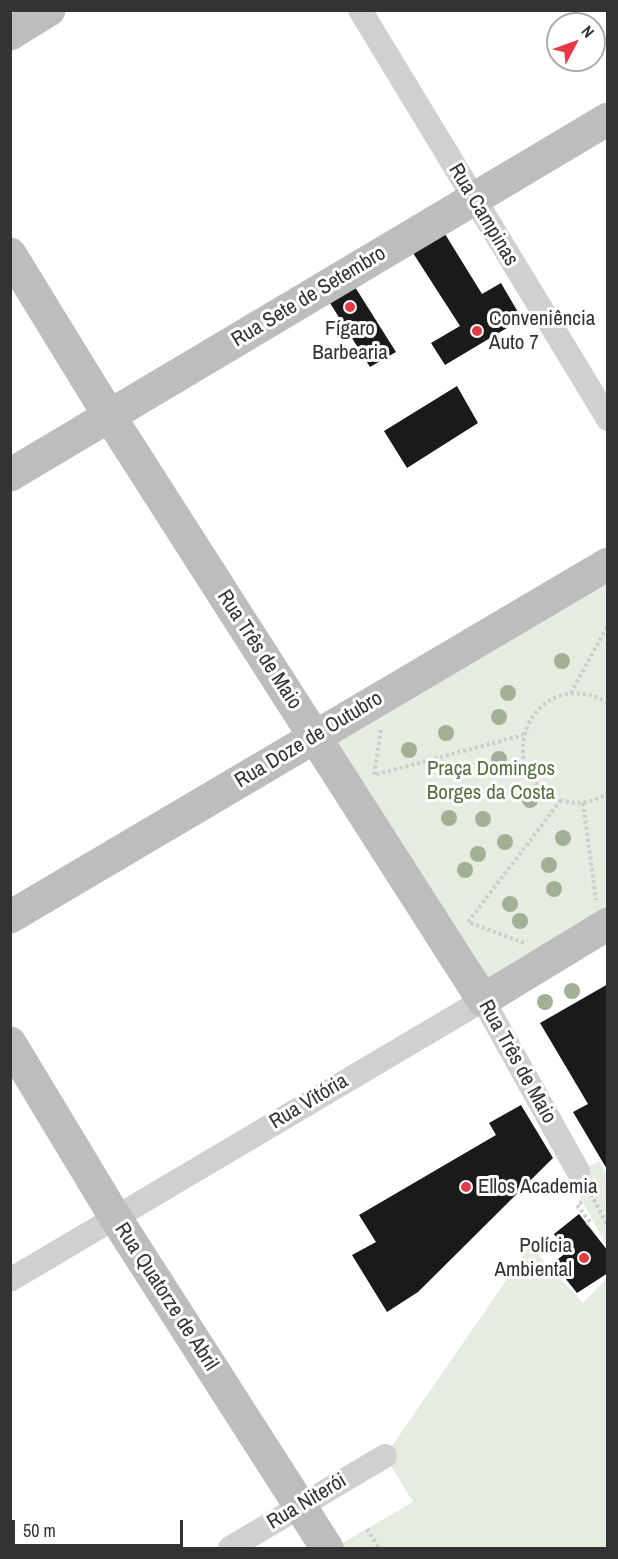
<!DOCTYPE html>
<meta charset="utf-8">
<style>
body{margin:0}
#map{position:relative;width:618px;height:1559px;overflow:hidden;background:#fff;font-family:"Archivo Narrow",sans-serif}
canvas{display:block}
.frame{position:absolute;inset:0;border:12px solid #333;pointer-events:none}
.north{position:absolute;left:546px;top:12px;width:60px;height:60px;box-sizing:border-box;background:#fff;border:2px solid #adadad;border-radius:50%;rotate:49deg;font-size:16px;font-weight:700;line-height:24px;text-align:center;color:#333}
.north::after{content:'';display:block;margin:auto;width:21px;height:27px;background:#e63946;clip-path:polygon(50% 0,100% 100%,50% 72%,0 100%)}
.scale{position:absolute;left:12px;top:1520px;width:171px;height:27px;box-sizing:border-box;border:3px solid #333;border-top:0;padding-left:8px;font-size:18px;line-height:21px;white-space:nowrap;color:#333;-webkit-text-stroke:4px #fff;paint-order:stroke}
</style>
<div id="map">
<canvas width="618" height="1559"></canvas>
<div class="frame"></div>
<div class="north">N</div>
<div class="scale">50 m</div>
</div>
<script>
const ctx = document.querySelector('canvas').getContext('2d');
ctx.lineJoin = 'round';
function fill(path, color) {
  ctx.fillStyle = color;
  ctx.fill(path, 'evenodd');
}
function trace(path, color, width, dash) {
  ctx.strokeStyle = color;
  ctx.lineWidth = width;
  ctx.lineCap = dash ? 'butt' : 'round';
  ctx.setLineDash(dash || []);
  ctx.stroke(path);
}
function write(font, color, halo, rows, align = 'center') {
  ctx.font = font + ' "Archivo Narrow",sans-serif';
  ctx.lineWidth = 6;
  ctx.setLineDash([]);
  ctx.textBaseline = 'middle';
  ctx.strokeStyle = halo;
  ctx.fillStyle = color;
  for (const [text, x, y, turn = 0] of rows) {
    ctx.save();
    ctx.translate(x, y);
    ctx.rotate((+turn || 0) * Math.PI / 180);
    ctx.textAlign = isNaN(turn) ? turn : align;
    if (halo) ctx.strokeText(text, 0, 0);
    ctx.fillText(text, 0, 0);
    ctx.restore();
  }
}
fill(new Path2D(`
 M607,575V913L487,984L329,746Z
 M599,1161L607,1176V1246L571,1181L573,1174Z
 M530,1246L583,1303L607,1278V1548H334L413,1502L385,1456Z`), '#e6ecdf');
fill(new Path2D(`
 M445,234L482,294L501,283L522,319L445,365L431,343L460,326L413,253Z
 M355,287L396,352L370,367L330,303Z
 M457,386L478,423L407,468L384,431Z
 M608,984V1171L573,1112L588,1104L540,1023Z
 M521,1105L553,1158L418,1292L387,1312L352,1255L376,1242L359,1215L496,1135L489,1123Z
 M579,1214L608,1251V1273L577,1293L553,1263L567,1252L554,1234Z`), '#1a1a1a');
trace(new Path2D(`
 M571,693L608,625
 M608,703C536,661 485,768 559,799C574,806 594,803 608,793
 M381,730L374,775L523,735
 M583,803L596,900
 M524,943L468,922L561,800
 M588,1189L608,1226
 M582,1202L577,1205L590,1222L587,1225
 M367,1529L379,1548`), '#cdcdcd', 4, [3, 3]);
trace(new Path2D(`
 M360,10L608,419
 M10,1280L483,1000L578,1171
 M230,1548L385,1456`), '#d0d0d0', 24);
trace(new Path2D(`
 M10,34L49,10
 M10,254L110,417L483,1000L608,924
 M10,475L608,119
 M10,917L608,564
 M10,1043L115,1217L327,1548`), '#bdbdbd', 33);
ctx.fillStyle = '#a2b095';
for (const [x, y] of [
 [562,661],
 [508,693],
 [499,717],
 [446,733],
 [409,750],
 [499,759],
 [433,794],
 [530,800],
 [449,818],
 [483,819],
 [563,838],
 [505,842],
 [478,854],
 [549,865],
 [465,870],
 [554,889],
 [510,904],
 [520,921],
 [572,991],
 [545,1002]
]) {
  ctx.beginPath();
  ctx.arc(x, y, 8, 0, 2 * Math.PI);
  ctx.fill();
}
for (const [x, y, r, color] of [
 [350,307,6,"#e63946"],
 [477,331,6,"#e63946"],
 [466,1187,6,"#e63946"],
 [584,1258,6,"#e63946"]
]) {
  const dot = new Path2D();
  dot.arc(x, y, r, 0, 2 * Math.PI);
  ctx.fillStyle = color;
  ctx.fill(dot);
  trace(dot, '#fff', 2);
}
write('21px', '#333', '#fff', [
 ["Rua Campinas",483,215,59],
 ["Rua Sete de Setembro",309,297,-31],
 ["Rua Três de Maio",259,650,57],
 ["Rua Doze de Outubro",309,740,-31],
 ["Rua Três de Maio",517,1062,61],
 ["Rua Vitória",309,1102,-31],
 ["Rua Quatorze de Abril",166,1297,57],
 ["Rua Niterói",307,1502,-31]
]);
write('21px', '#333', '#fff', [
 ["Conveniência",489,319],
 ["Auto 7",489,343],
 ["Fígaro",350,329,"center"],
 ["Barbearia",350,353,"center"],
 ["Ellos Academia",478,1187],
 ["Polícia",572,1246,"right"],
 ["Ambiental",572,1270,"right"]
], 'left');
write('21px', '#56703f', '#fff', [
 ["Praça Domingos",491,769],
 ["Borges da Costa",491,793]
]);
</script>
